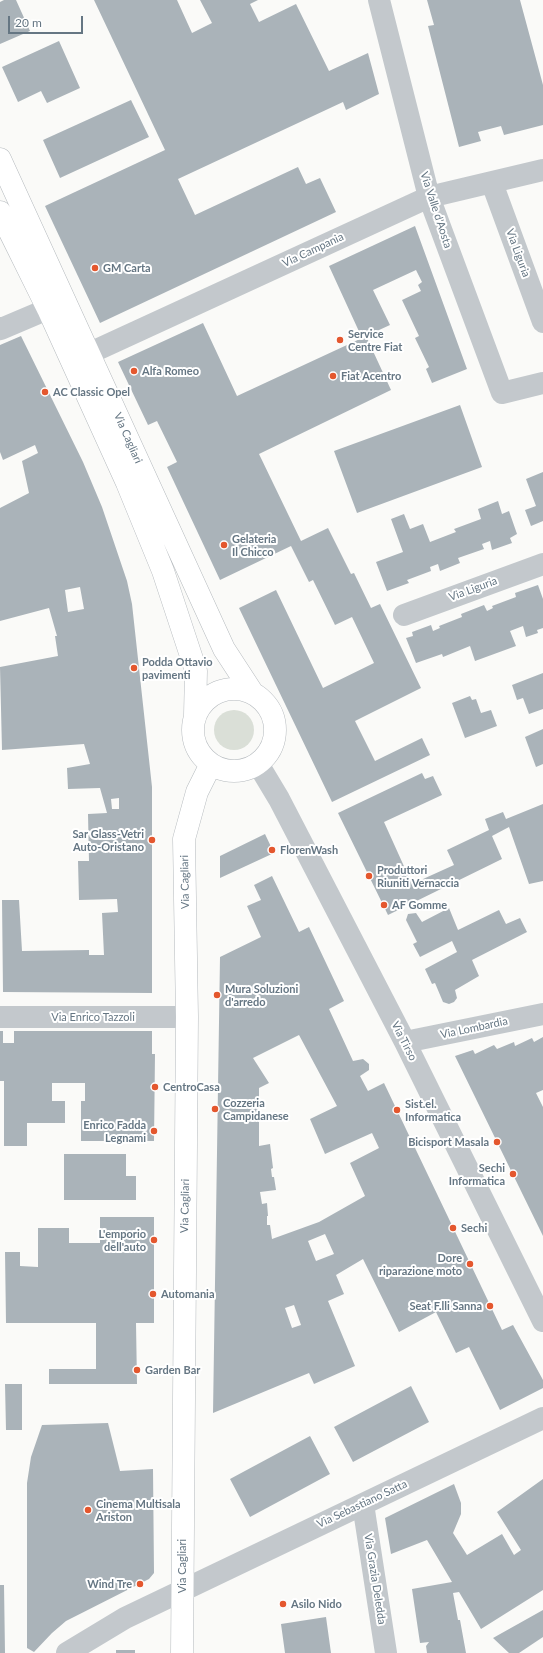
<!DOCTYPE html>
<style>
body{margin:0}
#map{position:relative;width:543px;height:1653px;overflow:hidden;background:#fafaf8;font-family:Lato,sans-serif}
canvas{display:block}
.scale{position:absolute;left:8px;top:16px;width:75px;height:18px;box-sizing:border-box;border:2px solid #657683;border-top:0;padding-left:5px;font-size:12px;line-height:14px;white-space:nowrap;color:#657683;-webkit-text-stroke:3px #fff;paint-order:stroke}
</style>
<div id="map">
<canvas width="543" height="1653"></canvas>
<div class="scale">20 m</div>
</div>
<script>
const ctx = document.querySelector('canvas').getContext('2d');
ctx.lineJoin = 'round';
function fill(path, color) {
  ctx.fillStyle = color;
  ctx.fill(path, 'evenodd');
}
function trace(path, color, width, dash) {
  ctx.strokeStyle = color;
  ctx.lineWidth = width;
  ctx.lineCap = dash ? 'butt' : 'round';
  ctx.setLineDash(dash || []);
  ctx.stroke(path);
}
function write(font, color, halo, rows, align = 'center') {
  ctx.font = font + ' Lato,sans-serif';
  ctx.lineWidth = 4;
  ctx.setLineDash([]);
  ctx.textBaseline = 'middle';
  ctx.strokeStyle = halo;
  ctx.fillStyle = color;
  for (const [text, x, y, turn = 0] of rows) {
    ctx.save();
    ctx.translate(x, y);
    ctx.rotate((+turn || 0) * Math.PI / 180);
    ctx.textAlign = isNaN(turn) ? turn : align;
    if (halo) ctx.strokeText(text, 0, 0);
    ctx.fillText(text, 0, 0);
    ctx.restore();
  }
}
fill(new Path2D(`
 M214 730a20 20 0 1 1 40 0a20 20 0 1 1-40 0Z`), '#dadfd7');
fill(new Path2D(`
 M4,0H16L30,31L0,44V2Z
 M94,0H177L192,33L212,23L200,0H258L250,4L259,22L296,4L329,71L368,53L379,94L346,110L343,102L178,179L195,215L298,167L306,184L320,178L336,212L100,323L45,206L165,150Z
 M427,0H520L543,85V125L504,135L501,126L478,132L481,141L459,147L428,26L434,25Z
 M59,41L80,88L47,103L41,91L18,102L2,67Z
 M131,100L149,137L60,178L43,140Z
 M415,226L467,369L432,383L426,369L429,367L415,338L419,336L402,300L421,291L418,285L422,282L416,270L373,290L390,325L366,336L391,390L259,454L301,541L328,528L351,574L354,573L371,608L380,604L421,688L355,721L375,761L422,738L430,755L332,802L239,608L276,590L323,688L374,663L352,617L335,625L313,580L309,582L291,546L220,580L167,467L177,462L157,421L148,425L118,362L203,323L237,396L362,338L329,266Z
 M21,336L83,462L102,507L127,581L132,604L152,787V993L3,992L2,900H19L22,951L89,950V955H104L102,913L118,912L117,899L79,900L78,861H89L88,814L107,813L100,788L68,789L67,768L90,764L84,744L2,750L0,667L58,656L55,636H57L49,608L0,621V508L29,493L22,461L38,453L35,445L3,460L0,452V345ZM80,587L84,609L68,612L65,590ZM119,798V809H112L111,799Z
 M460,405L482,467L357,513L334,451Z
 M543,472V521L531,526L525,510L536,506L526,479Z
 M498,501L502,514L509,511L517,534L510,538L512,543L492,550L490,541L482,544L484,549L458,558L460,563L440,571L438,564L430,567L431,571L407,580L409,583L387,591L376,562L403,552L391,519L404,514L410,529L423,524L430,542L456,532L454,529L481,519L478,509Z
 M538,585L543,599V628L537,630L538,633L526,637L523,626L510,631L516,646L475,661L470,646L443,657L442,654L416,663L406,638L413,636L412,632L431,625L433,631L440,628L439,626L462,617L461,614L484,605L487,611L493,608L492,606L516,597L515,593Z
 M543,673V709L529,714L523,698L517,700L512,685Z
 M470,696L472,700L476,699L481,713L491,710L497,726L465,738L452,703Z
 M543,729V764L536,767L525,737Z
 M422,773L425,779L433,776L442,795L384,822L412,884L454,865L447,850L489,830L485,819L503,812L506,819L543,804V881L529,884L509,827L492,836L502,859L388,915L338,813Z
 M265,834L274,853L220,878V856Z
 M272,876L299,932L309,927L344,1001L329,1009L353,1061L363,1059L369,1064V1070L360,1076L368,1091L384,1083L502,1330L513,1325L543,1380V1388L500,1410L469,1347L456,1353L436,1312L399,1332L363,1259L336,1275L344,1294L328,1301L355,1366L314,1384L309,1373L213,1413L220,957L261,937L247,906L261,900L254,885ZM299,1035L337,1106L310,1119L325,1154L372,1133L379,1148L350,1163L365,1196L319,1222L272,1239L270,1225H267V1216H268L267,1203L262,1204L260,1192L276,1190L274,1177H272L271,1169L273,1168L270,1144L259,1146V1088L269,1083L253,1058ZM325,1234L334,1254L316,1261L308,1241ZM294,1305L301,1325L292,1328L285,1308Z
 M449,908L458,930L499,910L506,924L520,918L527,932L472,960L479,976L455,990L457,998L454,1002L449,1004L443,1002L435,983L432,984L425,969L457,952L452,941L420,957L413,944L417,942L406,920L408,914L416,913L422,922Z
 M0,1031H3V1043H14V1031H152V1054H155L154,1141H81V1101H85V1083H52V1101H65V1123H27V1146H4V1081H0Z
 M543,1037V1090L536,1093L543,1107V1236L455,1056L473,1050L475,1054L494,1045L497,1049L514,1042L515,1046L532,1038L534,1042Z
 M64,1154H126V1176H136V1200H64Z
 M100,1217H154V1323H136L137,1384H49V1369H96V1323H6L5,1252H20V1266L38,1267V1228H69V1243H100Z
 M5,1384H22V1430H6Z
 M411,1386L429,1422L353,1462L334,1427Z
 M108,1423L120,1471L153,1469L154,1573L149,1579L66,1621L52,1633L34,1652L27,1648V1483L31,1457L42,1425Z
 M310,1436L330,1474L250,1517L230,1479Z
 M543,1479V1590L481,1629L459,1592L453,1593L458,1620H460L466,1653H427L426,1646L429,1642L420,1643L412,1589L452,1582L427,1540L391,1554L385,1518L454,1484L461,1503V1514L453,1533L467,1555L502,1534L514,1555L521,1550L497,1512Z
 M0,1585H4L5,1653H0Z
 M543,1610V1637L519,1653H509L493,1638Z
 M326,1617L331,1653H285L281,1624Z
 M116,1650H135V1653H116Z`), '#aab3b9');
const major = new Path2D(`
 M0,159L224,649L252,692
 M0,212L48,309L127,483L163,571L196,671L195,715
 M193 730a41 41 0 1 1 82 0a41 41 0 1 1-82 0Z
 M182,1653L187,1017L184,839L197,792L211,764`);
trace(major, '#b5babe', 23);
trace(new Path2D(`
 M379,0L429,197L502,393L543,383
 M492,183L543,322
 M0,328L1,329L48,309
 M90,353L429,197L543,170
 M404,615L543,564
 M258,764L279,799L405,1042L543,1321
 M0,1017H187
 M405,1042L543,1014
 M363,1504L386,1653
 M67,1653L125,1618L543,1418`), '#c3c8cc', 22);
trace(major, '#fff', 22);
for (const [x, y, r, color] of [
 [95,268,4,"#e4572e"],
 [340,340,4,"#e4572e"],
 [134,371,4,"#e4572e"],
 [333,376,4,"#e4572e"],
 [45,392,4,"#e4572e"],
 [224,545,4,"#e4572e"],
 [134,668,4,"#e4572e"],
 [152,840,4,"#e4572e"],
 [272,850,4,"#e4572e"],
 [369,876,4,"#e4572e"],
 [384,905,4,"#e4572e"],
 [217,995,4,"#e4572e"],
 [155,1087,4,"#e4572e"],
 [215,1109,4,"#e4572e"],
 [397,1110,4,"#e4572e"],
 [154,1131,4,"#e4572e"],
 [497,1142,4,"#e4572e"],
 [513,1174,4,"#e4572e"],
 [453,1228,4,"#e4572e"],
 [154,1240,4,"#e4572e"],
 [470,1264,4,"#e4572e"],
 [153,1294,4,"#e4572e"],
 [490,1306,4,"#e4572e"],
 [137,1370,4,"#e4572e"],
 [88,1510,4,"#e4572e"],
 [140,1584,4,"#e4572e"],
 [283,1604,4,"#e4572e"]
]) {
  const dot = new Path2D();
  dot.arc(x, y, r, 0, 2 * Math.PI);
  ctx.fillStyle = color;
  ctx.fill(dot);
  trace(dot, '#fff', 1.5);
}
write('11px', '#657683', '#fff', [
 ["Via Valle d'Aosta",436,210,72],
 ["Via Campania",313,250,-25],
 ["Via Liguria",518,253,70],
 ["Via Cagliari",128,438,66],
 ["Via Liguria",473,589,-20],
 ["Via Cagliari",185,882,-91],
 ["Via Enrico Tazzoli",93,1017],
 ["Via Lombardia",474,1028,-12],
 ["Via Tirso",404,1041,63],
 ["Via Cagliari",185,1206,-89],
 ["Via Sebastiano Satta",362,1504,-25],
 ["Via Cagliari",182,1566,-90],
 ["Via Grazia Deledda",375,1579,81]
]);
write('bold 11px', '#657683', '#fff', [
 ["GM Carta",103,268],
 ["Service",348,334],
 ["Centre Fiat",348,347],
 ["Alfa Romeo",142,371],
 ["Fiat Acentro",341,376],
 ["AC Classic Opel",53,392],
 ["Gelateria",232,539],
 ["Il Chicco",232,552],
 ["Podda Ottavio",142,662],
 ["pavimenti",142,675],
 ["Sar Glass-Vetri",144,834,"right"],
 ["Auto-Oristano",144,847,"right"],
 ["FlorenWash",280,850],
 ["Produttori",377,870],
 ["Riuniti Vernaccia",377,883],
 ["AF Gomme",392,905],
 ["Mura Soluzioni",225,989],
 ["d'arredo",225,1002],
 ["CentroCasa",163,1087],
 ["Cozzeria",223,1103],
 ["Campidanese",223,1116],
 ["Sist.el.",405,1104],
 ["Informatica",405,1117],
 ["Enrico Fadda",146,1125,"right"],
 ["Legnami",146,1138,"right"],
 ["Bicisport Masala",489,1142,"right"],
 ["Sechi",505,1168,"right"],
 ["Informatica",505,1181,"right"],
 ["Sechi",461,1228],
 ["L'emporio",146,1234,"right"],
 ["dell'auto",146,1247,"right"],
 ["Dore",462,1258,"right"],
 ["riparazione moto",462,1271,"right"],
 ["Automania",161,1294],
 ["Seat F.lli Sanna",482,1306,"right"],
 ["Garden Bar",145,1370],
 ["Cinema Multisala",96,1504],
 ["Ariston",96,1517],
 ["Wind Tre",132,1584,"right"],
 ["Asilo Nido",291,1604]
], 'left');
</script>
